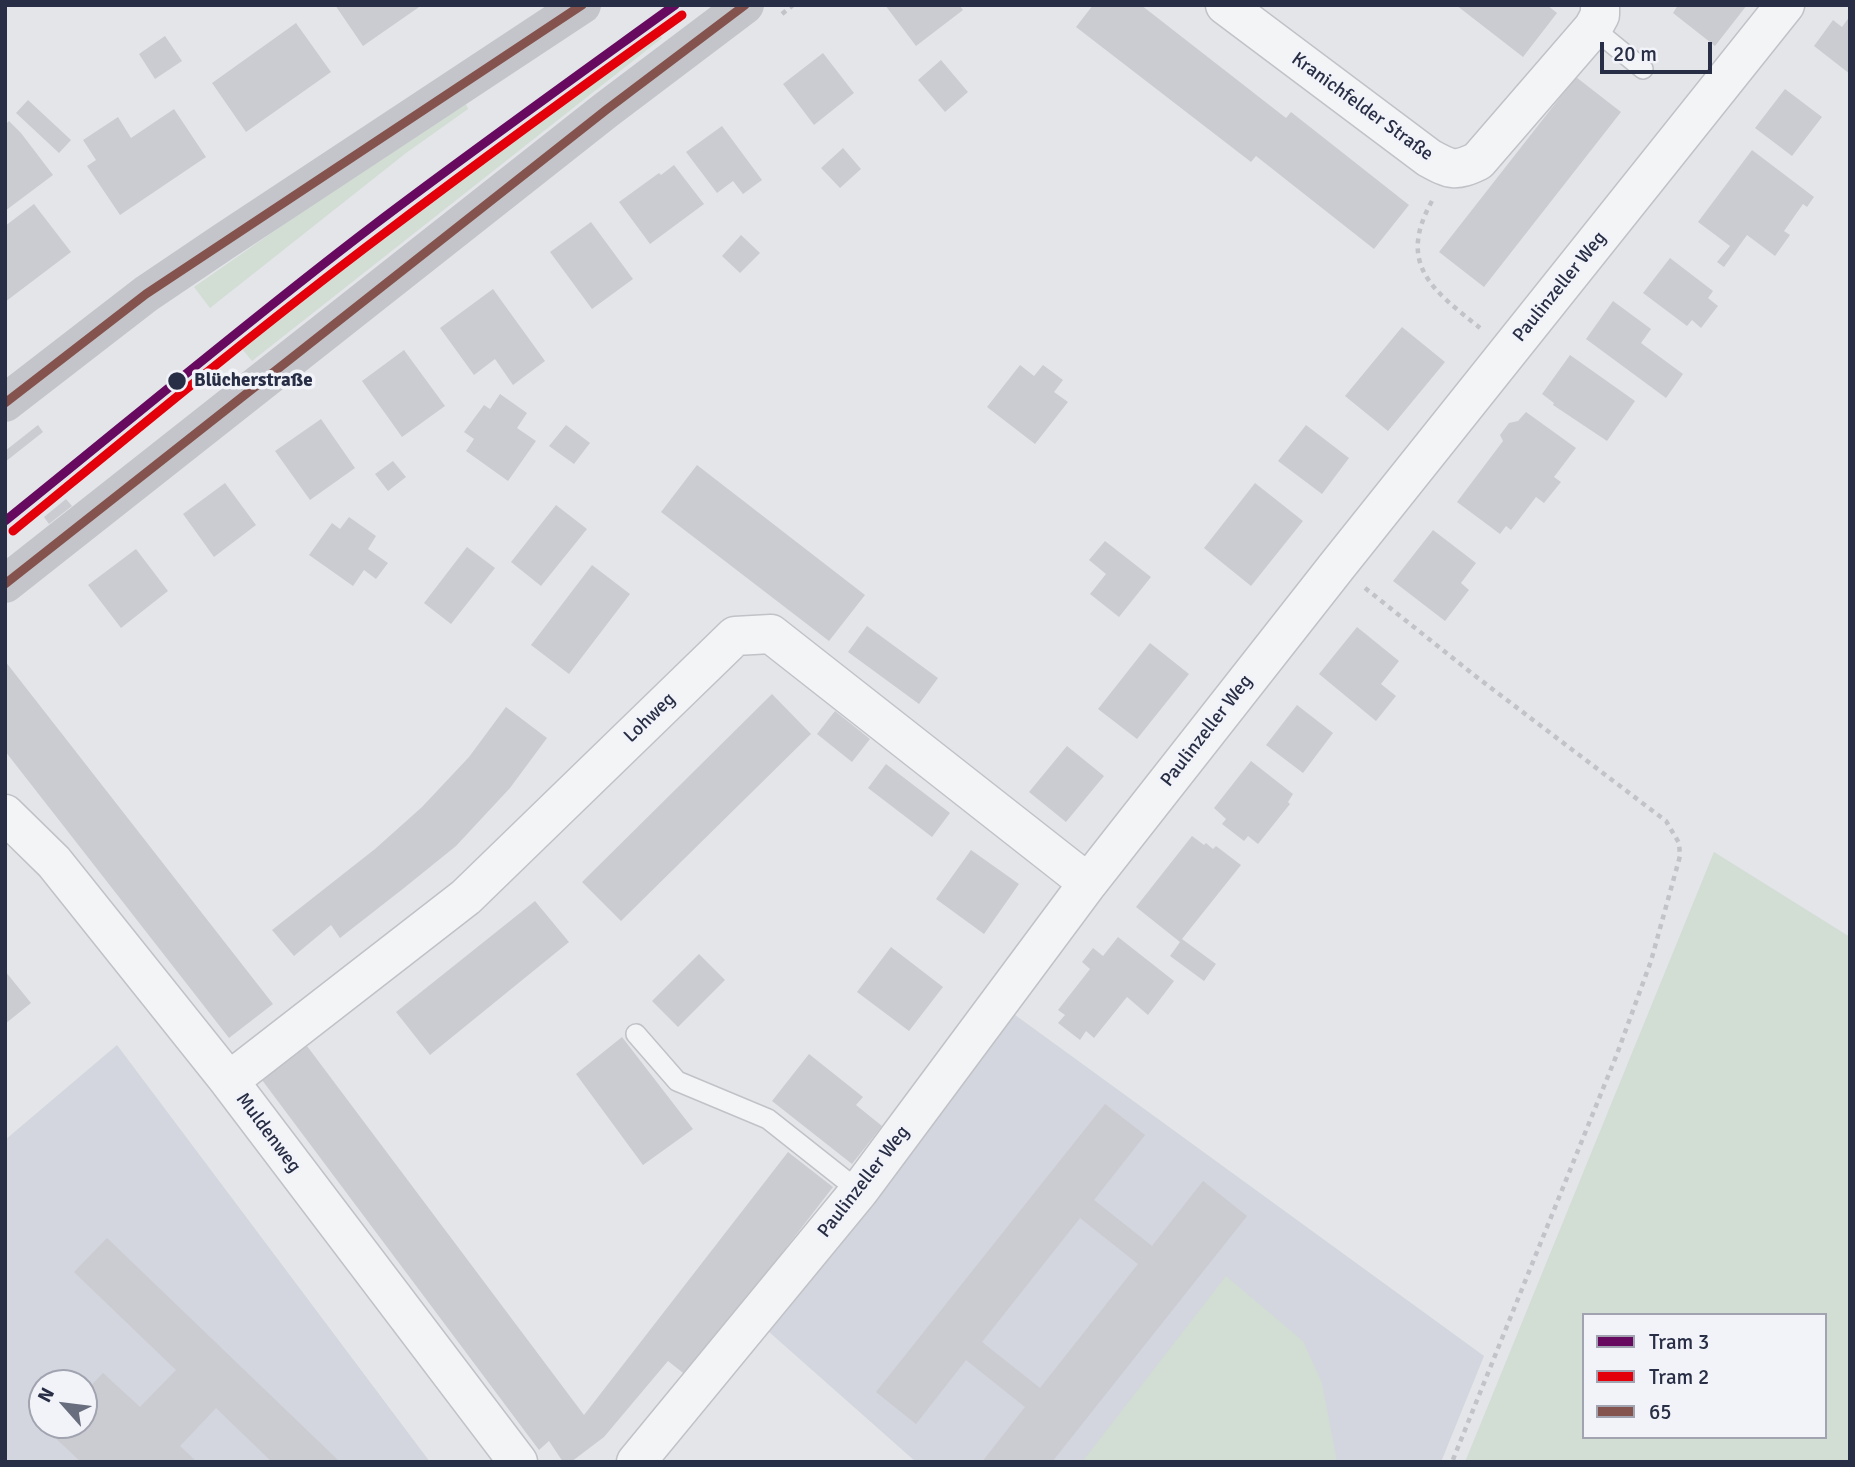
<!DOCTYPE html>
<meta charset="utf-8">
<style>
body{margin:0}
#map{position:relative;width:1855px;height:1467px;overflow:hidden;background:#e3e5e9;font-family:Signika,sans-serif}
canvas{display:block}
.frame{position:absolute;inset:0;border:7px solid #282e45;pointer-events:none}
.legend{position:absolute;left:1582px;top:1313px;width:245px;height:126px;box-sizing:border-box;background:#f1f3f8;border:2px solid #a1a4b0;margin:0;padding:9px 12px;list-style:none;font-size:21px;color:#282e45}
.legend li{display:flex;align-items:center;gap:14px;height:35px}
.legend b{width:35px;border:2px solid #a1a4b0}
.north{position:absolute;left:28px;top:1369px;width:70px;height:70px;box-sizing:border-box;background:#f1f3f8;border:2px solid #a1a4b0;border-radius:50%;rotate:298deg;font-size:19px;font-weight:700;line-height:28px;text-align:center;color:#282e45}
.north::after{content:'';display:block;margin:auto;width:24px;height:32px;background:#696e7e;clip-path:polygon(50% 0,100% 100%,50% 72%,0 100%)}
.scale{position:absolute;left:1600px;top:42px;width:112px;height:32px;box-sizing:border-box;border:4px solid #282e45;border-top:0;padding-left:9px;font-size:21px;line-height:24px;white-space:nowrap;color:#282e45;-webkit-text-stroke:5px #f1f3f8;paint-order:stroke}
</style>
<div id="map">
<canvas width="1855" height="1467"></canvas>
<div class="frame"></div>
<ul class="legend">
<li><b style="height:9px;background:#67095f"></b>Tram 3</li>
<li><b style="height:9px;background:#e3000b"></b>Tram 2</li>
<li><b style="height:9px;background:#85534e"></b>65</li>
</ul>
<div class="north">N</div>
<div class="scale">20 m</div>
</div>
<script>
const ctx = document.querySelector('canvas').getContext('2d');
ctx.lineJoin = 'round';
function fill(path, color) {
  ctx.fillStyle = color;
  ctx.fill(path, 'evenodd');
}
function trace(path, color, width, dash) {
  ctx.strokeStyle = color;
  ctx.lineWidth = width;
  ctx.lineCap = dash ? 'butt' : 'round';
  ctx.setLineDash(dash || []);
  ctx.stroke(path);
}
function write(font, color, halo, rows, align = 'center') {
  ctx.font = font + ' Signika,sans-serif';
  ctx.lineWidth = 7;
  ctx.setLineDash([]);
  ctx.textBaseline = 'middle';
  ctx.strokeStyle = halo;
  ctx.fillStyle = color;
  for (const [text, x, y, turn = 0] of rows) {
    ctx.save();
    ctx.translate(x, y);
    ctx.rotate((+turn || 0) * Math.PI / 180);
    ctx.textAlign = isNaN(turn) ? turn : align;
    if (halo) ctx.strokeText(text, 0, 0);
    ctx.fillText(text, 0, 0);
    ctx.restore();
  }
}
fill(new Path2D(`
 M1011,1012L1484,1356L1441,1462H916L768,1331Z
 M117,1045L430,1462H5V1140ZM42,1383H84V1425H42Z`), '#d3d6de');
fill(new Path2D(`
 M656,30L662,38L252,361L238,344C373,233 514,131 656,30Z
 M466,104L468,109L406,153L210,308L194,287L343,183Z
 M1714,852L1850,937V1462H1465ZM1584,1315H1825V1437H1584Z
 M1226,1276L1303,1341L1322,1383L1337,1462H1082Z`), '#d2ddd4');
fill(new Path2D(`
 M335,5H422L363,46Z
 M885,5H959L963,10L916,46Z
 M1093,5H1141L1286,118L1291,112L1409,205L1374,249L1256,156L1251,162L1076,27Z
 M1456,5H1547L1557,13L1523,57Z
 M1678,5H1747L1715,46L1673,13Z
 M1850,16V74L1814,46L1833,20L1842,27Z
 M296,23L331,72L246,132L212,83Z
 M165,36L182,61L155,79L139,54Z
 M823,53L854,93L814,125L783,84Z
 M941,60L968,92L945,112L918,80Z
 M1576,77L1621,112L1484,287L1439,252Z
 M1785,89L1822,117L1792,156L1755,128Z
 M28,100L71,140L59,153L16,113Z
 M174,109L206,157L120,215L87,166L96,160L83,140L118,117L131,138Z
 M9,121L21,133L53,175L5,211V125Z
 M722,126L762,180L743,194L733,181L717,193L686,152Z
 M843,148L861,169L840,188L821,168Z
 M1752,150L1814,197L1807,207L1803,204L1784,231L1790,235L1775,256L1747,235L1724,267L1717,262L1730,246L1698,222Z
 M674,165L704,204L650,244L619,202L659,173L661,175Z
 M34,204L71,252L5,302V226Z
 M591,222L633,279L592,309L550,252Z
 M741,235L760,253L740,273L722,256Z
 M1670,258L1713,291L1708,298L1718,306L1701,328L1692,320L1687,326L1643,293Z
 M493,289L545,361L513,385L495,359L474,375L440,328Z
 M1613,301L1651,329L1641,343L1683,374L1666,398L1586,339Z
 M1402,327L1445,362L1388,431L1345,396Z
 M404,350L445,406L402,437L362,381Z
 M1570,355L1635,401L1607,441L1553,405L1554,403L1542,394Z
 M1020,365L1034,376L1043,365L1063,380L1054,392L1068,402L1035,444L987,407Z
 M500,394L527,413L517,428L536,441L508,481L466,451L474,439L464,432L484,405L490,409Z
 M1526,412L1576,448L1554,477L1561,482L1544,503L1536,497L1511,530L1506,526L1500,534L1457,502L1503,441L1500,435L1509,423L1518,421Z
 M321,419L355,468L310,500L275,451Z
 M38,425L43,432L5,462V451Z
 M566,425L590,443L574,464L549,446Z
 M1306,425L1349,458L1322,494L1278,461Z
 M393,461L406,477L388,491L375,474Z
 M697,465L865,595L829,641L661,512Z
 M225,483L256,525L214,557L183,514Z
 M1255,483L1303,521L1251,586L1204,548Z
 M66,499L72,506L49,524L44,517Z
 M556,505L587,529L541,586L511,562Z
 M349,517L376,536L368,549L388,563L376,579L364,570L353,586L309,555L332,523L340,529Z
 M1433,530L1476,563L1461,583L1469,590L1445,621L1393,581Z
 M1105,541L1151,577L1119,617L1090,594L1106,574L1089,560Z
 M467,547L495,568L451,624L424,603Z
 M136,549L168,591L121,628L88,585Z
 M592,565L630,594L569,674L531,645Z
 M867,626L938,678L919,704L848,652Z
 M1357,627L1399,661L1381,684L1396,696L1376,721L1319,674Z
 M1150,643L1189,674L1137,739L1098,709Z
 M5,661L273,1004L229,1038L5,751Z
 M772,694L811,734L621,921L582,882Z
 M1297,705L1333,733L1303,773L1266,745Z
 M506,707L547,738L510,788L456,846L404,888L340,938L331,925L294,956L272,930L375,849L422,807L469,757Z
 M835,711L870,739L852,762L817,734Z
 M1067,746L1104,776L1066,822L1029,792Z
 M1251,761L1293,794L1288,802L1290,804L1258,844L1248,836L1244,841L1222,824L1226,819L1214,808Z
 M886,764L950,813L932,837L868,788Z
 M1192,836L1204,845L1206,843L1213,849L1216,846L1241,865L1182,939L1216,964L1204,981L1170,956L1180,942L1136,907Z
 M971,850L1019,884L984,934L936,899Z
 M535,901L569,942L430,1055L396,1012Z
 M1118,937L1174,981L1148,1015L1127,997L1094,1038L1086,1031L1080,1040L1058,1023L1065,1015L1058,1010L1090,969L1082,962L1093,948L1103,956Z
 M891,947L943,987L909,1031L857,992Z
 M699,954L725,980L678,1027L652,1001Z
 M5,971L31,1003L5,1024Z
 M622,1037L693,1129L643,1165L576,1074Z
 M307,1046L584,1415L788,1152L833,1187L687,1376L668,1361L604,1437L571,1462H563L549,1441L539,1450L262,1080Z
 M809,1054L863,1097L856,1105L882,1126L852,1164L772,1101Z
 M1105,1104L1145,1135L1094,1200L1152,1246L1203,1181L1247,1216L1052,1462H982L1025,1407L966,1360L916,1424L876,1392ZM1080,1218L1138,1264L1040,1388L982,1342Z
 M107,1238L340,1462H272L216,1408L180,1446L197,1462H81L48,1431L54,1425H84V1393L103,1373L140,1407L176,1370L74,1272Z`), '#cbccd1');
const service = new Path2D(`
 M1593,28L1643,69
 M636,1034L677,1081L768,1119L859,1191`);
const minor = new Path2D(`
 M1225,5L1429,158C1451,170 1455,172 1478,161L1593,28L1600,15V5
 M5,814L54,862L229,1081L518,1462
 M229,1081L466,897L735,636L771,634L1088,883
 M636,1462L859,1191L1088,883L1337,566L1785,5`);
trace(service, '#c0c2c7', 22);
trace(minor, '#c0c2c7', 41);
trace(new Path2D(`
 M782,14L793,5
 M1432,201C1396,265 1434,291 1480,328
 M1365,588L1474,675L1666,821L1679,843L1680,856L1651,961L1617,1054L1452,1462`), '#c2c3c9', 4.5, [5, 5]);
trace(service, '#f3f4f6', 19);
trace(minor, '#f3f4f6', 38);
trace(new Path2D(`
 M5,403L146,294L223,242L582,5
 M5,584L606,110L745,5`), '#c4c5ca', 38);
trace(new Path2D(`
 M5,403L146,294L582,5
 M5,584L606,110L745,5`), '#85534e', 9);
trace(new Path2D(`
 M5,521C128,422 249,320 374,225C473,150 574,78 675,5`), '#67095f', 9);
trace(new Path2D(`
 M13,531C135,431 256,330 382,235C481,160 581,87 682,15`), '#e3000b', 9);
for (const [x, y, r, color] of [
 [177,381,10,"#282e45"]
]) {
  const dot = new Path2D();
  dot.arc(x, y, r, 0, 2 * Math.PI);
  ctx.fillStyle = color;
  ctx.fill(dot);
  trace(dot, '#f1f3f8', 2.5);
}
write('19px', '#282e45', '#f1f3f8', [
 ["Kranichfelder Straße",1362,107,36],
 ["Paulinzeller Weg",1560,287,-51],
 ["Lohweg",650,718,-44],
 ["Paulinzeller Weg",1207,731,-52],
 ["Muldenweg",268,1133,53],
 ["Paulinzeller Weg",864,1182,-52]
]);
write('bold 19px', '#282e45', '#f1f3f8', [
 ["Blücherstraße",194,381]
], 'left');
</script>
